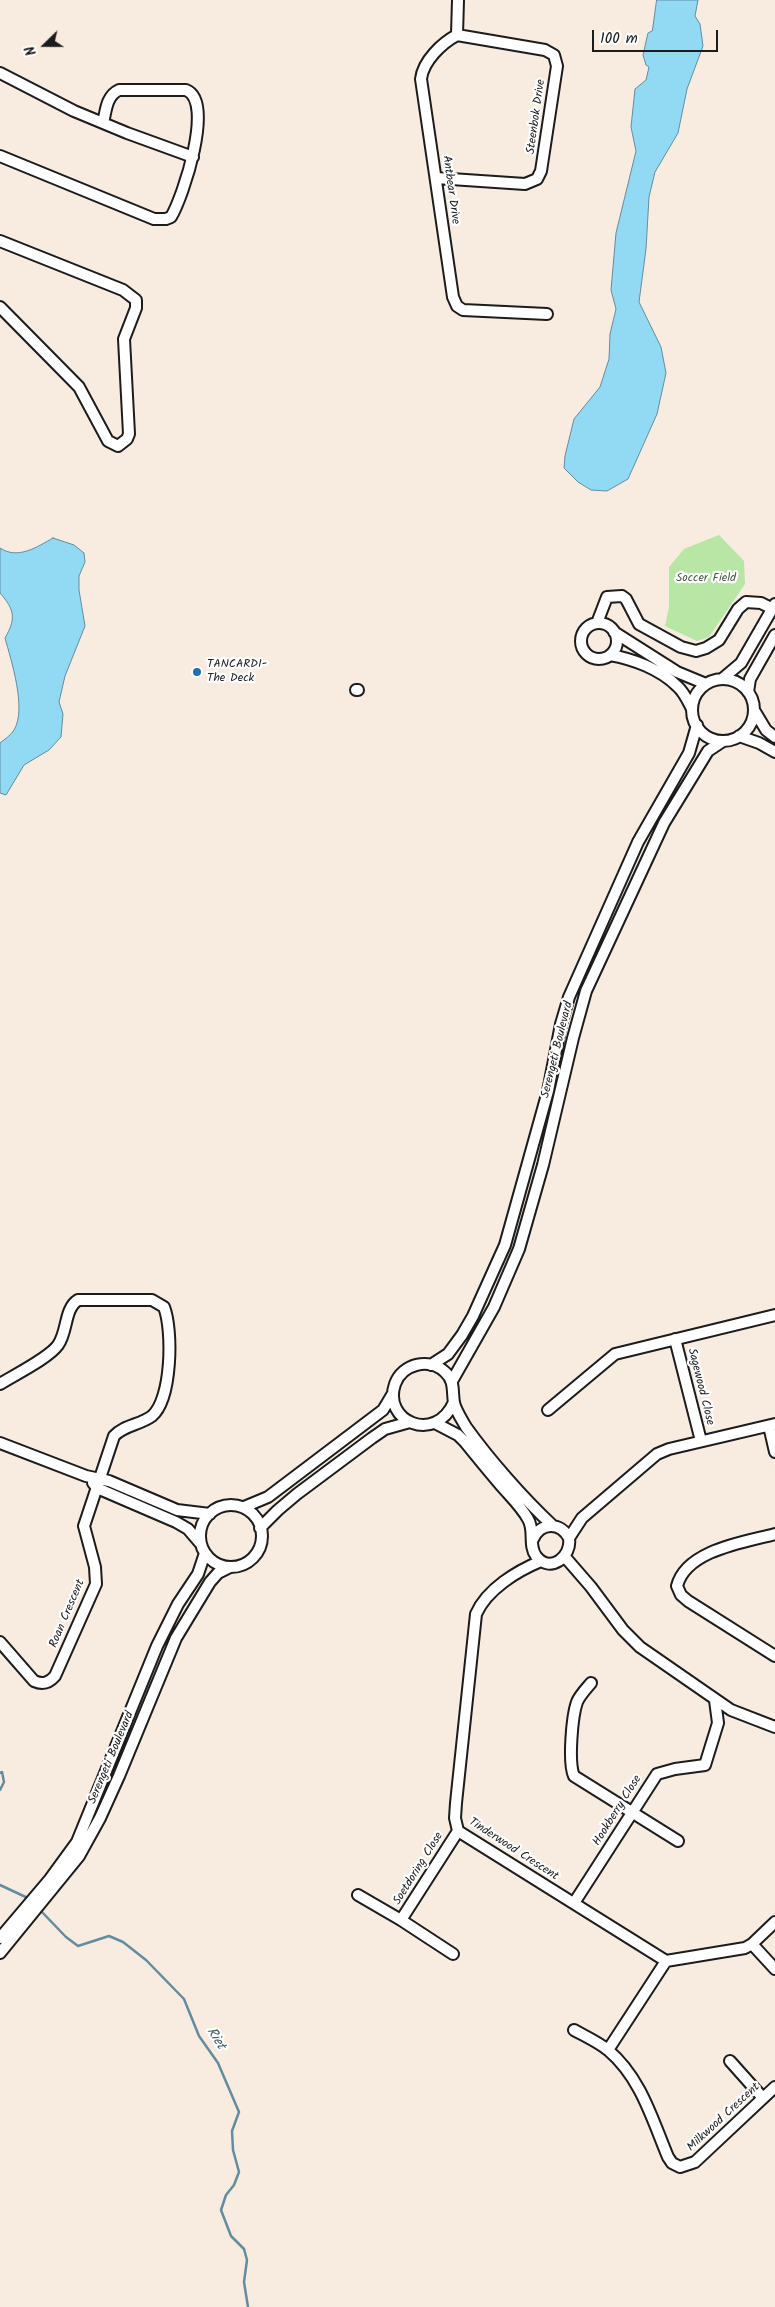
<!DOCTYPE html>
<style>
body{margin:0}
#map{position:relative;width:775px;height:2307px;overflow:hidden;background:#f8ebe0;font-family:Kalam,sans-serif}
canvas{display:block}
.north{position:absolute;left:20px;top:20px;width:50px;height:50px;-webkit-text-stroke:4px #fff;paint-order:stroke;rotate:248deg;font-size:14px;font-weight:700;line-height:20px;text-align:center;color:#1c1c1c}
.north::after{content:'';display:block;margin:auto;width:18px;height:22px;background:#1c1c1c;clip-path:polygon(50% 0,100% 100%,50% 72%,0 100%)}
.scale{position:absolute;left:592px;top:30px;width:126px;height:22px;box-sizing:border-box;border:2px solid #1c1c1c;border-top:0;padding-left:6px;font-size:15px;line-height:18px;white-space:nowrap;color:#1c1c1c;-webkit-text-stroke:4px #fff;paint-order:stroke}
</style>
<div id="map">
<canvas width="775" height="2307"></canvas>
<div class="north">N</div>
<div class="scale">100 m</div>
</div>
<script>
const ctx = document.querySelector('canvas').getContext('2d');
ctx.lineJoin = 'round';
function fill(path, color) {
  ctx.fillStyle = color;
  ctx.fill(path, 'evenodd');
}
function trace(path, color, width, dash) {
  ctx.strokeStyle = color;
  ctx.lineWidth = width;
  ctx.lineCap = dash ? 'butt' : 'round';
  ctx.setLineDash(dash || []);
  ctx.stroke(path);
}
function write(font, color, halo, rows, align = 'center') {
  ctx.font = font + ' Kalam,sans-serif';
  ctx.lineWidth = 4.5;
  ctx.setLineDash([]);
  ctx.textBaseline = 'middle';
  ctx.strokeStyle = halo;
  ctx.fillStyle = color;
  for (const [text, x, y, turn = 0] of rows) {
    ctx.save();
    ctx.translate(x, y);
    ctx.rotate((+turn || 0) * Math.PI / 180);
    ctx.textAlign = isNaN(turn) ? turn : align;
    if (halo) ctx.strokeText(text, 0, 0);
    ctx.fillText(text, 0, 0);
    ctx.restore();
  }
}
fill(new Path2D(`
 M719,535L744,561L745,584L709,637L697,641L665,626L669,607V567L684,549Z`), '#b7e6a5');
const water = new Path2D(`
 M657,0H698L695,16L700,24L703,46L687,89L678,133L655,172L649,197L646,249L639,302L661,347L666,373L657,414L628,479L607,491L591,490L578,482L564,468L565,456L574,419L600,387L609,359L610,334L616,309L611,290L616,233L636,151L631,127L635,89L646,80L649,67L646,65L643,55L648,33L652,31Z
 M53,538L74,545L84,553L85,562L79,576V590L85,626L65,676L59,702L63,714L61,737L49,750L24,765L6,795L0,793V743C5,739 11,735 14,730C27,709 11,660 5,638C16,619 15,610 0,593V548C18,560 37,547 53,538Z`);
fill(water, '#92d9f4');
trace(water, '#638d9e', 1);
trace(new Path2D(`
 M0,1773L2,1772L4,1782L0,1790
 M0,1885L30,1899
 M40,1910L66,1937L78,1946L109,1936L123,1942L146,1960L184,1999L199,2036L218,2063L239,2112L232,2131L233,2150L239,2172L234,2185L226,2195L221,2210L231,2236L244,2249L247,2260L244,2282L248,2307`), '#638d9e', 2.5);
const street = new Path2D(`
 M458,0L457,35C442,43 423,61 421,79L453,297L457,306L463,310L547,314
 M0,73L74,111L127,133L193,157
 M0,156L154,219H166L171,217C183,197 215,101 186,90H119C106,96 106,111 103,123
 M436,178L525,184L537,179L541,171L557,66L554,55L545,50L457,35
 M0,241L123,290L136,300V308L124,339L129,434L127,439L118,446L108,441L79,387L0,307
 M597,623L607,597L622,596L626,599L639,624L681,647L696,651L706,648L719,640L738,609L746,602L761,603L773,609
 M581 641a18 18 0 1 1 36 0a18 18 0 1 1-36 0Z
 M614,632L677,672L706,684
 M610,655C633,659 660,669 677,686C684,692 688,701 692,709
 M722,679L741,663L775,604
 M692 710a31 31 0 1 1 62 0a31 31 0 1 1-62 0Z
 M356,690H358
 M748,692L750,679L775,635
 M754,710L766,730L775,737
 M739,736L759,743L775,752
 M675,1339L701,1441
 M431,1365L448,1354L462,1335L473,1316L505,1245L548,1091L561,1024L569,997L638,842L689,753L697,725
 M452,1381L494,1307L519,1249L543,1165L573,1038L586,991L664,823L708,751L723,741
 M0,1384C14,1375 49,1358 58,1345C68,1331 64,1309 78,1300H152L164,1307C173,1330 172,1399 152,1416C140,1425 124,1425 114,1436L84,1526L95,1567L96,1584L55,1676C49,1683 43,1685 34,1681L0,1642
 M454,1402C435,1445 382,1421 395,1384C402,1364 429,1357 445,1372C455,1381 452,1391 454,1403C456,1411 462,1420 466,1427C489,1459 523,1498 552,1525
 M548,1410L615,1354L775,1315
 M435,1423L458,1435L465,1442C478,1458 491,1474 504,1489C512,1498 522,1508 528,1519C535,1530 528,1545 536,1556C550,1574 572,1557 569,1538C560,1522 541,1522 533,1539
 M769,1426L775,1452
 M0,1443L86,1476L109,1481L177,1510L210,1514
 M93,1483L97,1488L176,1522L188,1529L200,1543
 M200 1536a31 31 0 1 1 62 0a31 31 0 1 1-62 0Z
 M244,1507L268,1497L383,1410L392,1395
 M260,1528L278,1510L297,1494L372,1438L385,1429L410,1422
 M775,1534C745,1542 686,1550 677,1586L681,1595L688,1601L775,1656
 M569,1538L582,1518L657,1454L669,1449L775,1424
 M565,1557L591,1587L623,1630L640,1647L731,1710L775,1727
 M541,1561C517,1571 487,1589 476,1614L456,1803L455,1818L458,1831L666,1961L745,1948L752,1944L775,1922
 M591,1683C586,1689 580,1695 577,1702C572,1716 568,1763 574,1776L678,1841
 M358,1895L401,1920L453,1954
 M574,1903L657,1774L675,1769L705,1765L718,1723L715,1700
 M401,1920L458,1831
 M0,1938L50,1879L77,1842L157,1646L178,1604L198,1574L205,1553
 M752,1944L775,1969
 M0,1953L79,1856L100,1818L119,1776L176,1638L210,1582L218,1573L230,1567
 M574,2030C585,2036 598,2042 608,2050C641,2078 652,2119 668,2157L672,2163L680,2167L695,2162L775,2087
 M608,2050L666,1961
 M730,2061L763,2098`);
trace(street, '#1c1c1c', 14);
trace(street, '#fff', 10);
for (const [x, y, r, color] of [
 [197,672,5,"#1f6fb2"]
]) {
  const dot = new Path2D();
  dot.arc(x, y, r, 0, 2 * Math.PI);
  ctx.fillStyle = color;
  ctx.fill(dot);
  trace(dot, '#fff', 2);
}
write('12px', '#1c1c1c', '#fff', [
 ["Steenbok Drive",537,117,-82],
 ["Antbear Drive",450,190,82],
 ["Serengeti Boulevard",558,1050,-76],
 ["Sagewood Close",700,1387,76],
 ["Roan Crescent",68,1614,-67],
 ["Serengeti Boulevard",112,1758,-67],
 ["Hookberry Close",618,1811,-58],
 ["Tinderwood Crescent",513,1850,33],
 ["Soetdoring Close",419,1869,-58],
 ["Milkwood Crescent",724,2118,-43]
]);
write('12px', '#4a5945', '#fff', [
 ["Soccer Field",706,579]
]);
write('12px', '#1c1c1c', '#fff', [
 ["TANCARDI-",207,665],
 ["The Deck",207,679]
], 'left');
write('italic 14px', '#455e68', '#fff', [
 ["Riet",215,2039,58]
]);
</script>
